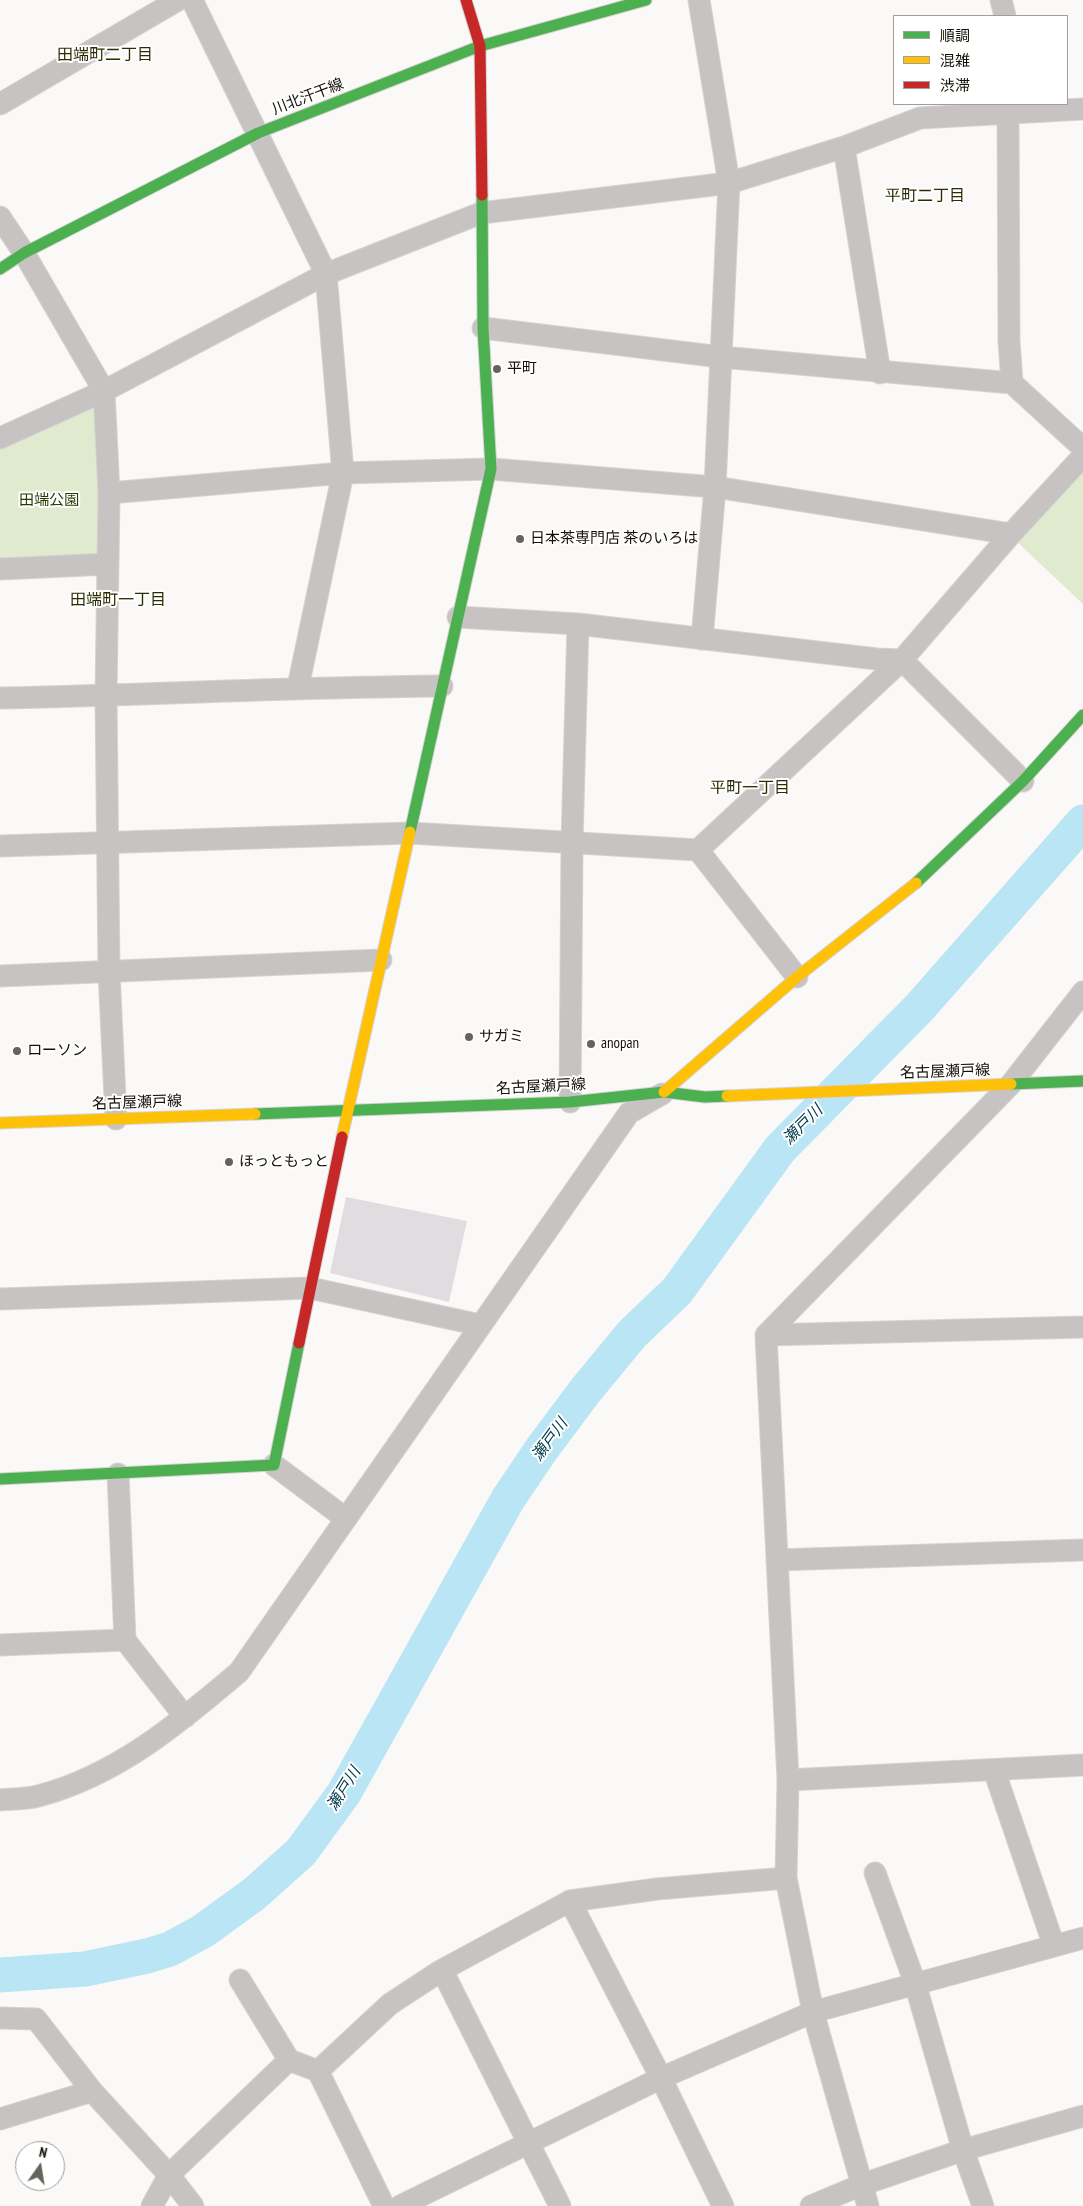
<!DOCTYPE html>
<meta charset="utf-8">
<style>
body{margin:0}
#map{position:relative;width:1083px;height:2206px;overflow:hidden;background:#fbf9f7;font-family:"PT Sans Narrow","Noto Sans JP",sans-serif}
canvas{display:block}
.legend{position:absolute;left:893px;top:15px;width:175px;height:90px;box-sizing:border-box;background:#fff;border:1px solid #a19f9c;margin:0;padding:6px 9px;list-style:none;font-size:15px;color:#151008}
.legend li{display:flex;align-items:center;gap:10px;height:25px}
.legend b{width:25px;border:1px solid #a19f9c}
.north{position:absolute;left:15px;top:2141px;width:50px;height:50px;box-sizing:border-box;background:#fff;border:1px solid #a19f9c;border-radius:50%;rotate:13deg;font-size:14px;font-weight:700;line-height:20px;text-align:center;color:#151008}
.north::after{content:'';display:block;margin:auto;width:18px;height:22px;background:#66625c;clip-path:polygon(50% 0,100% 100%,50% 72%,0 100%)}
</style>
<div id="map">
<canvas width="1083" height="2206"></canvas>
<ul class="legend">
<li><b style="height:6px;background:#4caf50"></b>順調</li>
<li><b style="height:6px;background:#ffc107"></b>混雑</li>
<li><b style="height:6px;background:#c62828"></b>渋滞</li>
</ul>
<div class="north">N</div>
</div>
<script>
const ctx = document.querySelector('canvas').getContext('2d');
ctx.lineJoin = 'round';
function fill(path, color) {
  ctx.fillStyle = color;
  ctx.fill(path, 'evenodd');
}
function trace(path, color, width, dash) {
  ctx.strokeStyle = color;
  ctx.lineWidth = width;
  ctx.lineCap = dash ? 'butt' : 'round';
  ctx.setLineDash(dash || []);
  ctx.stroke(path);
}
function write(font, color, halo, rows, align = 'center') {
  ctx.font = font + ' "PT Sans Narrow","Noto Sans JP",sans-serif';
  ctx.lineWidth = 4;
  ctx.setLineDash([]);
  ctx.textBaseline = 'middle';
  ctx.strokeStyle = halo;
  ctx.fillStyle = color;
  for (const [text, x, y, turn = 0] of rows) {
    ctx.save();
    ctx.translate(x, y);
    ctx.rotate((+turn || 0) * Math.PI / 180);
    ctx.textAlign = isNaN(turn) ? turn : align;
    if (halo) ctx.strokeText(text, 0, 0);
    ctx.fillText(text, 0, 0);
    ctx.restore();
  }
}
fill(new Path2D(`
 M98,401V557L0,560V446Z
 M1083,466V604L1016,541Z`), '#dfeace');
trace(new Path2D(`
 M0,1975L85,1969L147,1956L170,1949L203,1931L254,1894L301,1852L344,1793L508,1499L541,1450L585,1391L632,1334L677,1291L780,1149L919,1008L1083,822`), '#bae5f4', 35);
fill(new Path2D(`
 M346,1197L467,1221L449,1302L330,1273Z`), '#e0dce0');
const street = new Path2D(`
 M192,0L326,274L343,473L298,687
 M699,0L729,183L715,487L702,639
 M1001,0L1005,16
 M0,104L178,0
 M1008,104L1009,341L1012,383
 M844,147L880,373
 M0,217L24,253L104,391L109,493L106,696L109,972L116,1119
 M483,328L721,357L1012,383L1083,448
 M0,438L104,391L326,274L481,213L729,183L844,147L920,118L1083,109
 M109,493L343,473L491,469L715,487L1011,534
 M0,569L108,564
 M458,617L578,624L877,659L902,660L1023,781
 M0,698C148,695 295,687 442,686
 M0,846L410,833L698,850L902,660L1011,534L1083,456
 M698,850L797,977
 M0,976L381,960
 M570,1102L572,843L578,624
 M0,1299L310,1288L480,1325
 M766,1335L1083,1327
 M274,1465L345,1518
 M118,1474L125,1640L185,1717
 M777,1560L1083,1550
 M0,1645L125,1640
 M994,1770L1054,1946
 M788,1780L1083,1765
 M0,1800C12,1799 26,1799 38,1796C116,1776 179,1723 239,1672L629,1113L662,1094
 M875,1873L915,1983L963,2150L983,2206
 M570,1901L661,2078L723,2206
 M442,1970L560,2206
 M240,1980L289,2060
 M0,2018L36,2019L92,2091
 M318,2071L390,2004L442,1970L570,1901L657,1889L786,1878
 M0,2119L92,2091L169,2175L193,2206
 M152,2206L169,2175L289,2060L318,2071L384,2206
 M400,2206L661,2078L813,2012L1083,1938
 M811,2206L861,2185L963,2150L1083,2116
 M868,2206L813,2012L786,1878L788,1780L766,1335L1011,1084L1083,992`);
const fast = new Path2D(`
 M0,269L24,253L258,133L480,46L646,0
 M410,832L491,469L483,328L482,195
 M916,883L1023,781L1083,715
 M1011,1084L1083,1081
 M255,1114L570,1102L664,1092L705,1097L727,1096
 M0,1479L274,1465L299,1343`);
const slow = new Path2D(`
 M664,1092L797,977L916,883
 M727,1096L1011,1084
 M0,1123L255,1114
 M342,1137L410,832`);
const jam = new Path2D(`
 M466,0L480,46L482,195
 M299,1343L342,1137`);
trace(street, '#d5d4d2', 23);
trace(fast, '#d5d4d2', 13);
trace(slow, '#d5d4d2', 13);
trace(jam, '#d5d4d2', 13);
trace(street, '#c6c3c2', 21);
trace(fast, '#4caf50', 11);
trace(slow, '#ffc107', 11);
trace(jam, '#c62828', 11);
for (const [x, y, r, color] of [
 [497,369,5,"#66625c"],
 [520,539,5,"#66625c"],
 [469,1037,5,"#66625c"],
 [591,1044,5,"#66625c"],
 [17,1051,5,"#66625c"],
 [229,1162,5,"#66625c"]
]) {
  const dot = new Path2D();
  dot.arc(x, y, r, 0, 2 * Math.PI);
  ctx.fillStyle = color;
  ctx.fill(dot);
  trace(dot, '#fff', 2);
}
write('15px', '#151008', '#fff', [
 ["川北汗干線",308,97,-21],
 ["名古屋瀬戸線",945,1072,-2],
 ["名古屋瀬戸線",541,1087,-3],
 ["名古屋瀬戸線",137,1103,-2]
]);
write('15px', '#151008', '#fff', [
 ["平町",507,369],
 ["日本茶専門店 茶のいろは",530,539],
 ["サガミ",479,1037],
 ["anopan",601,1044],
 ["ローソン",27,1051],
 ["ほっともっと",239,1162]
], 'left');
write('15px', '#283b03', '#fff', [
 ["田端公園",49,501]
]);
write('16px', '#2a2c02', '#fff', [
 ["田端町二丁目",105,55],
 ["平町二丁目",925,196],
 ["田端町一丁目",118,600],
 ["平町一丁目",750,788]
]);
write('italic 16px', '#003b4a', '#fff', [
 ["瀬戸川",803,1125,-45],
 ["瀬戸川",550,1440,-54],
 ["瀬戸川",344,1789,-58]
]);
</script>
